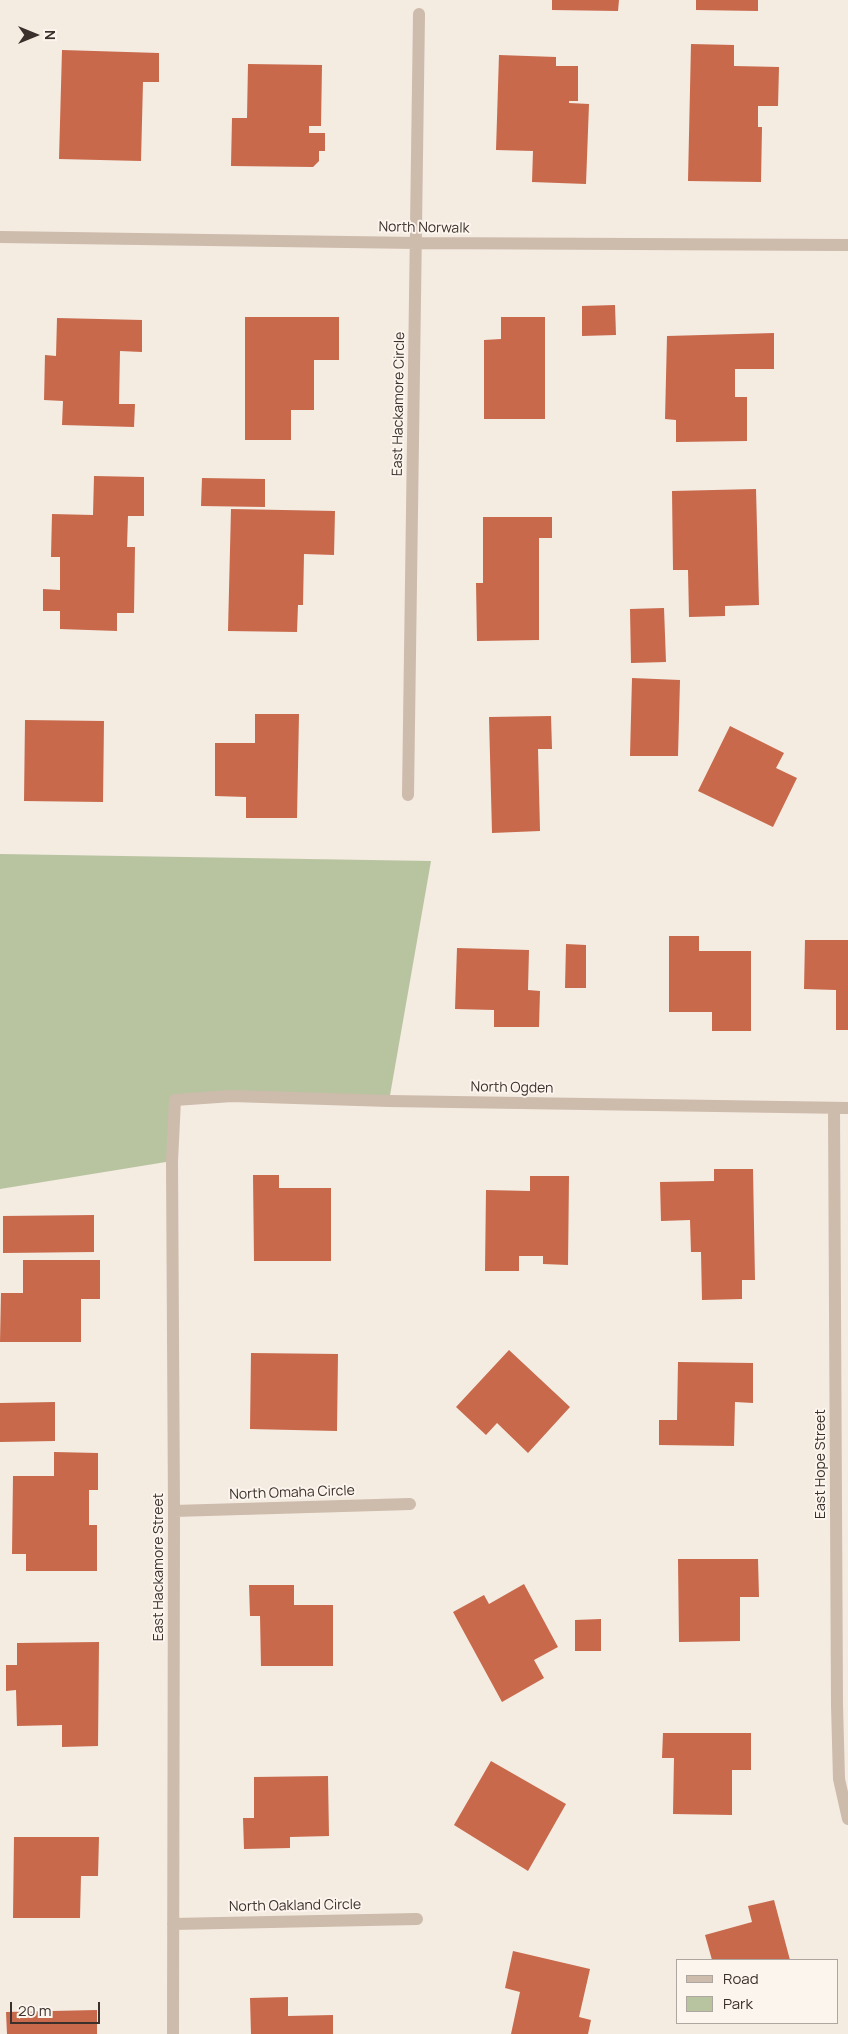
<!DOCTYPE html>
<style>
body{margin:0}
#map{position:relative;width:848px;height:2034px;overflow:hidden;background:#f4ebe1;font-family:Manrope,sans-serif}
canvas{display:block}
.legend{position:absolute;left:676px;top:1959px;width:162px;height:65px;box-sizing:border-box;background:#fbf5ee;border:1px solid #aea6a0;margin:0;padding:6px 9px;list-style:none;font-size:15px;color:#3b302b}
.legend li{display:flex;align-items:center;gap:10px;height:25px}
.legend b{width:25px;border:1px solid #aea6a0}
.north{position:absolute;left:10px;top:10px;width:50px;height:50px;-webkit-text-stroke:4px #fbf5ee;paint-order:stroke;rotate:90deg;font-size:14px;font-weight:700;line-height:20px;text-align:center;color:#3b302b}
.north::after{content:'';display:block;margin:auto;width:18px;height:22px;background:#3b302b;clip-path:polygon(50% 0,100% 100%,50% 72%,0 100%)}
.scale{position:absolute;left:10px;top:2002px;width:90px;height:22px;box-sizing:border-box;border:2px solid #3b302b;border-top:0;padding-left:6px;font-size:15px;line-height:18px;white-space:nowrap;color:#3b302b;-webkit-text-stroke:4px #fbf5ee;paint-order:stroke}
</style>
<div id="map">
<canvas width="848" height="2034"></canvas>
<ul class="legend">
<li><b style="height:6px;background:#cdbbac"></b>Road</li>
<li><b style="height:14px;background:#b8c4a0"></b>Park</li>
</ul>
<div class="north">N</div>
<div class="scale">20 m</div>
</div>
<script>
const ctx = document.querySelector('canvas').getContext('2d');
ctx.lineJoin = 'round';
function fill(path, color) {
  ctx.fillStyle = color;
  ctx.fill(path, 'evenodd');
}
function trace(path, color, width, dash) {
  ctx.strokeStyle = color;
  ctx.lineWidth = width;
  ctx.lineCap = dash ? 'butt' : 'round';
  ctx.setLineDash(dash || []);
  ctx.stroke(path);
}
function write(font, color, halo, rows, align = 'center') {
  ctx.font = font + ' Manrope,sans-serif';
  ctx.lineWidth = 4;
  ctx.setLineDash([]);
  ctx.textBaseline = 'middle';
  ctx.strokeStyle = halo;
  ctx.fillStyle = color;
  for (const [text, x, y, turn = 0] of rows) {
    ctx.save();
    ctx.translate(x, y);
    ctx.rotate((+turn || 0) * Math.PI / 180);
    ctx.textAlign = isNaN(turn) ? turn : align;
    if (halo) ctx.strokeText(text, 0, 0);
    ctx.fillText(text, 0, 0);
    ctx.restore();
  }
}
fill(new Path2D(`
 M0,854L431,861L389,1101L175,1100L172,1161L0,1189Z`), '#b8c4a0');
fill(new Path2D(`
 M552,0H619L618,11L552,10Z
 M696,0H758V11L696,10Z
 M691,44L734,45V66L779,67L778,106H758V127H762L761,182L688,181Z
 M62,50L159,53V82H143L141,161L59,159Z
 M499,55L556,57V66H578V101H569V103L589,104L586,184L532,182L533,151L496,150Z
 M248,64L322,65L321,126H309V133H325V151H319V161L313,167L231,166L232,118H247Z
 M615,305L616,335L582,336V306Z
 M245,317H339V360H314V410H291V440H245Z
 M501,317H545V419H484V340L501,339Z
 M57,318L142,320V352L120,351L119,404H135L134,427L62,425L63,401L44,400L45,355L56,356Z
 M774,333V369H735V397H747V441L676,442V420L665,419L667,336Z
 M94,476L144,477V516H128L127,547H135L134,613H117V631L60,629V611H43V589L60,590V557H51L52,514L93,515Z
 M202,478L265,479V507L201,506Z
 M756,489L759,605L725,606V616L689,617L688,570H673L672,491Z
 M231,509L335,511L334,555L304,554L303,605H298L297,632L228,631Z
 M483,517H552V538H539V640L477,641L476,583H483Z
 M664,608L666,662L631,663L630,609Z
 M632,678L680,680L678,756H630Z
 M255,714H299L297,818H246V797L215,796V743H255Z
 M551,716L552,749H538L540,831L492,833L489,717Z
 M25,720L104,721L103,802L24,801Z
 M730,726L784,753L776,768L797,778L773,827L698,791Z
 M669,936H699V951H751V1031H712V1012H669Z
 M805,940H848V1030H836V990L804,989Z
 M566,944L586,945V988H565Z
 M457,948L529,950L528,990L540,991L539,1027H494V1010L455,1009Z
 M714,1169H753L755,1280H742V1299L702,1300L701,1252H691L690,1220L661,1221L660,1182L714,1181Z
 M253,1175H279V1188H331V1261H254Z
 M530,1176H569L568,1265L543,1264V1256H519V1271H485L486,1190L530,1191Z
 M94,1215V1252L3,1253V1216Z
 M23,1260H100V1299H81V1342H0L1,1293H23Z
 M509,1350L570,1407L528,1453L497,1423L486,1435L456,1407Z
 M251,1353L338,1354L337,1431L250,1429Z
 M678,1362L753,1363V1403L735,1402L734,1446L659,1445V1420H677Z
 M55,1402V1441L0,1442V1403Z
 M54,1452L98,1453V1490H89V1525H97V1571H26V1554H12L13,1476H54Z
 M678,1559H758L759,1597H740V1641L679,1642Z
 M524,1584L558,1647L534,1660L544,1678L502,1702L453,1612L484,1595L489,1604Z
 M249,1585H294V1605H333V1666H261L260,1616H250Z
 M601,1619V1651H575V1620Z
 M99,1642L98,1746L62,1747V1725L17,1726L16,1690L6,1691V1665H17V1643Z
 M663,1733H751V1770H732V1815L673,1814L674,1758H662Z
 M491,1761L566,1804L528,1871L454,1825Z
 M328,1776L329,1836L290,1837V1848L244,1849L243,1818H254V1777Z
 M14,1837H99L98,1876H81L80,1918H13Z
 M774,1900L790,1960H712L705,1935L752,1922L748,1906Z
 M513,1951L590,1969L579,2017L591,2020L588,2034H511L520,1992L505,1988Z
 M288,1997V2016L333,2015V2034H251L250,1998Z
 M97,2010V2034H7L6,2012Z`), '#c8694b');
trace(new Path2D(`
 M0,237L417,243L848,245
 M408,795L419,14
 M834,1108L837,1705L839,1779L848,1819
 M174,1511L410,1504
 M173,1924L417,1919
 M173,2034L174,1511L172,1161L175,1100L232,1096L389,1101L848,1108`), '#cdbbac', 12);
write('14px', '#3b302b', '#fbf5ee', [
 ["North Norwalk",424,228,1],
 ["East Hackamore Circle",399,404,-89],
 ["North Ogden",512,1088,1],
 ["East Hope Street",821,1464,-90],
 ["North Omaha Circle",292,1493,-2],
 ["East Hackamore Street",159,1567,-90],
 ["North Oakland Circle",295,1906,-1]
]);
</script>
